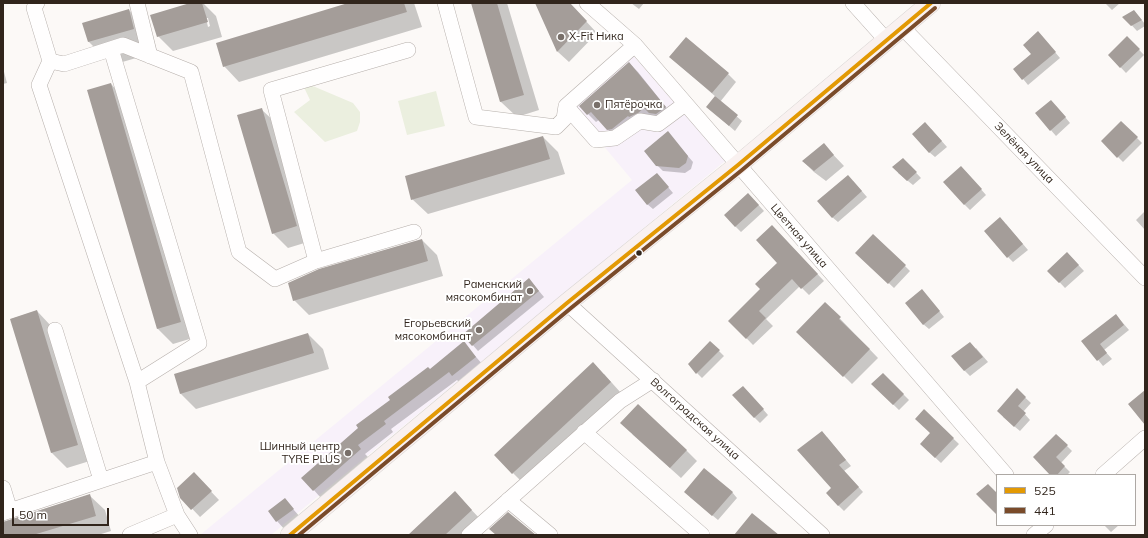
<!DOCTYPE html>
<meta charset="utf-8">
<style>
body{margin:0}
#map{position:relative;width:1148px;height:538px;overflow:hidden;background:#fcf9f7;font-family:Mulish,sans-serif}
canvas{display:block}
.frame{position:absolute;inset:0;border:4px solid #31251c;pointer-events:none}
.legend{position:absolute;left:996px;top:474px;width:140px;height:52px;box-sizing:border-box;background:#fff;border:1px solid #ada8a4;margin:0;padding:5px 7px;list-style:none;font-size:12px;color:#31251c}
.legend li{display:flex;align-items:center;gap:8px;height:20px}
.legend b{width:20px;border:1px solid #ada8a4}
.scale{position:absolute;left:12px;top:508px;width:97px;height:18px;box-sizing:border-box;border:2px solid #31251c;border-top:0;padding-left:5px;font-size:12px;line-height:14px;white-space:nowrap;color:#31251c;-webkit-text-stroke:3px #fff;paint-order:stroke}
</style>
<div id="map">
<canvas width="1148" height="538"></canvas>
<div class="frame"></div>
<ul class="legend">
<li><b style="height:5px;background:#e39903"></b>525</li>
<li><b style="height:5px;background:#7a4b2a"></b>441</li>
</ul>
<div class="scale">50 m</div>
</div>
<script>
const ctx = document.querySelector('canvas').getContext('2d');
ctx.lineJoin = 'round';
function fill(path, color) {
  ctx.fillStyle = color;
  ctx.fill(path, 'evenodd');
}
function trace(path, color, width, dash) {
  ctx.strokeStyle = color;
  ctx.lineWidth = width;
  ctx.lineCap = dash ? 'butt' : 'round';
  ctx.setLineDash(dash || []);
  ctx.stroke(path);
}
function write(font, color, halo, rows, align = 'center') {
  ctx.font = font + ' Mulish,sans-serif';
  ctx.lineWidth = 4;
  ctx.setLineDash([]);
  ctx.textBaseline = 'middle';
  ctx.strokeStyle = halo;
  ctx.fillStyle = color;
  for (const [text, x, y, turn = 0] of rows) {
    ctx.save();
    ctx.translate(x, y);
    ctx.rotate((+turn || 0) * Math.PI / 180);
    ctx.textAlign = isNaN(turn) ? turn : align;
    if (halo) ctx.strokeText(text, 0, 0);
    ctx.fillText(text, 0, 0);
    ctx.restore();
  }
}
fill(new Path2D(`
 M631,53L725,161L271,535H200L632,180L572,108Z`), '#f8f1fa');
fill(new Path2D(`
 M301,81L353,103L360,112V122L357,131L325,142L294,112L310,100Z
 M436,91L445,126L407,135L398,101Z`), '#ebefdf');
fill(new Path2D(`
 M193,3H203L216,16L222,37L173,51L158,36ZM206,18H208L210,26L208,27Z
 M352,3H414L422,27L239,82L224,66Z
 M472,3H507L539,110L517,117L501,102Z
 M536,3H569L597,33L569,62L558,52Z
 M631,3H644L639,9Z
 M1105,3H1120L1112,10Z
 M129,10L152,33L157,52L112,65L89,42L83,24Z
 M1134,11L1145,24V26L1137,31L1124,17Z
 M1127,37L1144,55L1126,73L1109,55Z
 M1043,38L1060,58L1028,85L1015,69L1032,54Z
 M670,57L728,74L736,82L720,102L742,121L735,131L713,112L716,97Z
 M629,63L638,72L673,116L616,138L599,120L596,122L588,114Z
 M3,68L7,83L3,84Z
 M111,84L126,100L196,337L173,344L158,329L88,91Z
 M1056,106L1070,123L1056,136L1036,113Z
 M261,109L277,124L311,241L288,248L273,233Z
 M1121,122L1142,143L1123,162L1102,141Z
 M931,129L947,147L935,157L929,152Z
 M668,133L693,162L691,169L685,173L663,171L657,165Z
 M543,137L558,152L565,174L428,214L412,199Z
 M824,145L844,166L826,181L814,172L803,161Z
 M903,159L921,178L913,185L898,173Z
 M966,172L986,195L970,210L964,204Z
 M657,174L673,193L653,209L647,204Z
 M853,181L867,197L838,222L832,217Z
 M754,200L764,211L741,232L735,226Z
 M1145,211V230L1136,220Z
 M1006,224L1028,250L1013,262L1008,257Z
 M779,233L824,281L809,295L800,286L766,319L773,326L753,345L730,321L762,289L778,263Z
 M422,240L437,255L443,276L309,315L294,300Z
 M1067,253L1084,271L1065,288L1049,271Z
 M862,258L905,266L910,271L894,288Z
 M534,285L544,297L478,351L464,335Z
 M927,296L944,317L929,329L923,324Z
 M825,303L878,358L852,384L798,331Z
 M37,311L52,327L93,460L67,468L52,453L11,319Z
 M1116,315L1129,330L1104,350L1112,359L1103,366L1083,341Z
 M308,334L323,349L329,369L196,409L181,394L175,375Z
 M710,342L724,356L702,378L697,373Z
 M464,343L483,365L460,383L457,380L391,429L393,432L365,454L368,457L321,498L303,478L430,370Z
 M976,348L988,362L970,376L964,370Z
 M604,374L621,393L524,484L513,473Z
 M883,374L909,400L899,410L872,384Z
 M1017,390L1031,403L1023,412L1030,420L1020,431L1003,417Z
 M748,392L768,415L760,423L754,417Z
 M924,411L959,444L941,463L921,444L932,433Z
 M632,434L686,450L697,461L681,478Z
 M1056,435L1072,451L1061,463L1070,472L1067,475H1052Z
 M827,437L851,466L844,471L863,492L844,511L838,505L832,488Z
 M202,482L219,500L200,517L181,497Z
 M732,492L737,498L718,520L690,497Z
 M89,495L105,510L111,531L98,535H3V522Z
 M285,500L301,518L285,530L277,521Z
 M465,503L482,521L467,535H410Z
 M1104,525H1119L1111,532Z`), '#0003');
fill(new Path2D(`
 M190,3H202L208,22L157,37L150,15Z
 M348,3H404L407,12L223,67L216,43Z
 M471,3H497L524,95L500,102Z
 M535,3H570L587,21L557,52Z
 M129,9L134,29L88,42L82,23Z
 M1134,10L1142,20L1131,26L1122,17Z
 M1038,31L1056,52L1022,80L1013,69L1031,54L1023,45Z
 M1127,36L1140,49L1120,68L1108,55Z
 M686,37L729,73L712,93L669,57Z
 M629,62L666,107L656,114L649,113L644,108L638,113L629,117L628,116L612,129L607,130L591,112L587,115L579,106Z
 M111,83L181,322L157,329L87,90Z
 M715,96L738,115L729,126L706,107Z
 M1051,100L1066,117L1050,131L1035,113Z
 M262,108L297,226L272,234L237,115Z
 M1121,121L1138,137L1117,158L1101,141Z
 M925,122L942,141L929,153L912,134Z
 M668,131L688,156L686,163L679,168L656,166L644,151Z
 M543,136L550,159L411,200L405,176Z
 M824,143L834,155L814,171L802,161Z
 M903,158L917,172L907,181L892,167Z
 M961,166L982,189L964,205L943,182Z
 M657,173L669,187L647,205L635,190Z
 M848,175L862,191L832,218L817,201Z
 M748,193L759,205L735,227L724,215Z
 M1000,217L1023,244L1007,258L984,231Z
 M772,225L818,274L801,289L792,279L759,311L766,318L746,339L728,321L760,289L755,284L777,263L756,240Z
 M873,234L906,265L888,284L855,253Z
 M422,239L428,261L293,301L288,283L319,269Z
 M1067,252L1079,265L1059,283L1047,271Z
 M529,278L539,291L472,346L462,335Z
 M922,289L940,311L923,325L905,303Z
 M825,302L841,317L839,319L870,349L843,377L796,332Z
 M37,310L78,445L51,453L10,319Z
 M1116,314L1124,325L1100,344L1107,353L1097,361L1081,341Z
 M308,333L314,353L180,394L174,374Z
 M464,341L476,357L452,376L449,372L384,421L386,424L358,445L361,449L313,491L301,478L358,428L356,425L390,400L388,397L428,367L430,369Z
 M710,341L720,350L696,374L688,364Z
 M970,342L983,357L964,371L951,356Z
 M593,362L611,382L512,474L494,455Z
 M883,373L904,394L893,405L871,384Z
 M743,386L764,409L754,418L732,395Z
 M1017,388L1026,397L1018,406L1026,413L1014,427L997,411Z
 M1145,390V425L1128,404Z
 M638,404L687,450L670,468L620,423Z
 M924,409L954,438L935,458L920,444L930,433L915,419Z
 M822,431L846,460L839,465L859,487L838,506L826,493L831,488L797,450Z
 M1056,434L1068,445L1056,457L1065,466L1057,475H1050L1033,457Z
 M704,468L733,492L712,516L684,492Z
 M194,472L212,491L191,510L180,498L177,488Z
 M988,484L997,493V515L976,494Z
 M455,491L472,510L445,535H408Z
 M90,494L96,516L33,535H3V522Z
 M285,498L294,509L276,522L268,511Z
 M508,512L536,535H496L489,529Z
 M752,513L779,535H734Z`), '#a49d99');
const minor = new Path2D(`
 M37,3L34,8L50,61L64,64L123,45L191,72L239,252L275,279L316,261L414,232
 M137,3L150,56
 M445,3L476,117L556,127L564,119L566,106L635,45
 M587,3L635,45L1006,475
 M853,3L887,41
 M903,28L1145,278
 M111,49L199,343L137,382
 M50,61L39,85L137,382L157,462L177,515
 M566,106L596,140L615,138L640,121L658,124L685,104
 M316,261L271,90L408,50
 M567,303L822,535
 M55,330L101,480
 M584,432L702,535
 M1103,475L1145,438
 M3,488L10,511
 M508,500L550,535
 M3,513L157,462
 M130,535L177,515L190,535
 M469,535L620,401L653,380
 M1034,535L1046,525`);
const major = new Path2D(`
 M290,535L567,303L738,165L931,3`);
trace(minor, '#b6afab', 16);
trace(major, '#d9d5d3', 20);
trace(minor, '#fffefe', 15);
trace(major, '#f9f1f0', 19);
trace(new Path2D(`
 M290,535L567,303L738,165L931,3`), '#e39903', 4);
trace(new Path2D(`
 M299,535L571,308L742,170L935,8`), '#7a4b2a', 4);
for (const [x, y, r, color] of [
 [561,37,4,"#786f69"],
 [597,105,4,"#786f69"],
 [639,253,3.5,"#31251c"],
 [530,291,4,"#786f69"],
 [479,330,4,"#786f69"],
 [348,453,4,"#786f69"]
]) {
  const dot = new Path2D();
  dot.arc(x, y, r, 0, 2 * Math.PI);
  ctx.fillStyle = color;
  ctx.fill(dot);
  trace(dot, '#fff', 1.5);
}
write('11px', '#31251c', '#fff', [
 ["X-Fit Ника",569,37,"left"],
 ["Пятёрочка",605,105,"left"],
 ["Раменский",522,285],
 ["мясокомбинат",522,298],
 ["Егорьевский",471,324],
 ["мясокомбинат",471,337],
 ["Шинный центр",340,447],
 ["TYRE PLUS",340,460]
], 'right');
write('11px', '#31251c', '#fff', [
 ["Зелёная улица",1024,153,46],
 ["Цветная улица",799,236,49],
 ["Волгоградская улица",695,419,42]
]);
</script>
